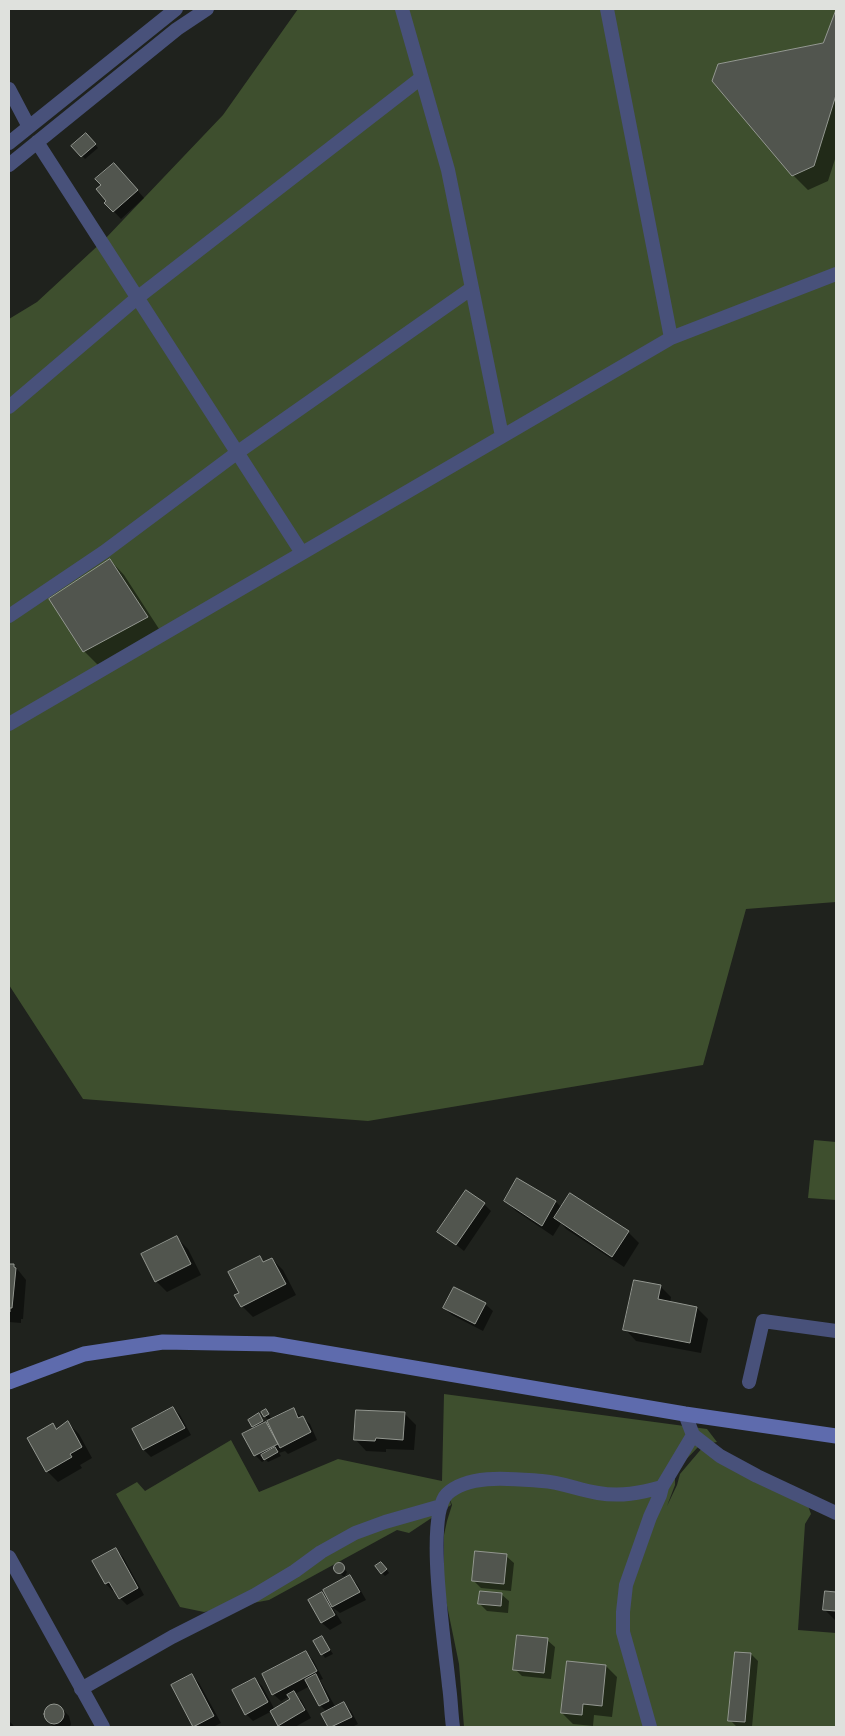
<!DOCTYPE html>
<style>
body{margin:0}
#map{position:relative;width:845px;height:1736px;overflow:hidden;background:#1f221d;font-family:Karla,sans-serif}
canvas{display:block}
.frame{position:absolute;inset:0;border:10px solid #dfe1dd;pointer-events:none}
</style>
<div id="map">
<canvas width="845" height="1736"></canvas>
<div class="frame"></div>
</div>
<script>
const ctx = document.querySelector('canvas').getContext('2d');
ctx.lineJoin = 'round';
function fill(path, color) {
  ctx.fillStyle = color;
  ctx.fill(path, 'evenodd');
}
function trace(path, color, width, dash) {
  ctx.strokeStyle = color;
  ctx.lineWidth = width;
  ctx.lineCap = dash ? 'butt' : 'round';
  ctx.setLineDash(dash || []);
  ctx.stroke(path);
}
fill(new Path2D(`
 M298,9H836V902L746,909L703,1065L368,1121L83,1099L9,985V319L37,302L104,240L223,115Z
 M814,1140L836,1142V1200L808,1198Z
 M444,1394L707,1429L717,1442L700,1445L675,1471V1485L667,1506L677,1485L680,1474L703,1447L807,1503L811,1514L805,1524L798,1630L836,1633V1727H464L459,1664L444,1591V1535L447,1521L452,1505L449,1497L451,1505L409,1533L397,1530L269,1600L204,1612L180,1607L116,1494L137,1482L145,1491L231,1440L259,1492L338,1459L442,1481Z`), '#3e4f2e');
fill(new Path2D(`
 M836,14V156L828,181L808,190L793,175L824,44Z
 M86,134L98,148L85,159L73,146Z
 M121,171L144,198L121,219L106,203Z
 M110,560L124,575L161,632L99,666L84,651Z
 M518,1180L556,1202L562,1208L570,1195L628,1232L639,1243L624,1267L566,1229L561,1223L553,1236L516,1211L505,1200Z
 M484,1204L491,1211L464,1251L439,1231Z
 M177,1238L188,1249L201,1275L167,1292L156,1281Z
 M260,1258L265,1263L272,1259L283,1270L296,1295L253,1317L242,1306L241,1293Z
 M9,1265H14L26,1280L23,1319H21V1323L9,1322Z
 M660,1286L671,1297L670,1303L697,1308L708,1319L701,1353L636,1341L625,1329Z
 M485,1304L493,1311L483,1331L452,1315L444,1308Z
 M173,1408L180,1415L191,1435L151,1457L144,1450L133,1430Z
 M293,1410L310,1424L317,1440L288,1454L285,1451L279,1453L281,1456L268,1462L266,1460L262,1462L255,1455V1429L253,1426L259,1415L265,1424L270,1428Z
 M266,1411L271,1418L268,1420L265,1416Z
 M405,1414L416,1425L414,1450L386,1449V1452L366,1451L355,1439Z
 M68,1423L79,1434L92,1458L80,1465L82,1468L58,1482L47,1471L53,1425L57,1429Z
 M116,1550L123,1557L144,1595L127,1605L120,1598L115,1590L113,1591L106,1584L94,1562Z
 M506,1556L514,1563L511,1591L481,1588L474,1581Z
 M340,1564L347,1572L345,1576H343L335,1569L336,1567Z
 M384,1566L389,1573L385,1576L382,1573Z
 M350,1577L357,1584L366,1600L340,1613L332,1607L342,1623L330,1630L322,1623L310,1601L322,1594L330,1602Z
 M826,1593L836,1594V1621L825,1610Z
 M501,1594L509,1601L508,1613L487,1611L480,1604Z
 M322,1638L333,1654L325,1658L315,1642Z
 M547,1640L555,1647L551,1679L522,1676L515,1669Z
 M306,1653L313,1660L323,1679L320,1680L336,1708L344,1704L351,1711L358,1724L352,1727H329L322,1714L327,1712L320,1705L310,1686L295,1694L301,1700L311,1718L295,1727H281L272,1711L253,1721L246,1714L255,1679L262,1686L275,1710L292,1700L290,1696L281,1701L273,1694Z
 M751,1654L758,1661L752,1727H737L730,1720Z
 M606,1666L617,1677L612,1717L594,1715L593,1726L573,1724L562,1713Z
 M192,1676L199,1683L221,1723L213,1727L194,1726Z
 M53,1705L61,1708L69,1716L71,1724L70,1727H54L47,1720L45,1713L50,1706Z
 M9,1721L13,1725L14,1727H9Z`), '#0007');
const building = new Path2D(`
 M836,10V95L814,166L792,176L712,81L718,64L823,43Z
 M86,133L96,144L81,157L71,146Z
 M114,163L138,190L113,212L104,203L106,201L96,189L101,185L95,179Z
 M110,559L148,617L83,652L49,599Z
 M517,1178L556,1201L542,1226L504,1201Z
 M466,1190L485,1203L456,1245L437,1232Z
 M570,1193L629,1231L612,1257L554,1218Z
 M177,1236L191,1264L155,1282L141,1254Z
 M260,1256L263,1262L272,1258L286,1284L241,1307L234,1295L239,1293L228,1272Z
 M9,1264H14V1267L16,1268L12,1308H10V1312H9Z
 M634,1280L661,1285L658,1299L697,1307L690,1343L623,1330Z
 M454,1287L486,1303L475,1324L443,1308Z
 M173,1407L185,1428L143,1450L132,1429Z
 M294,1408L298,1418L303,1416L311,1432L280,1448L267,1421Z
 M266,1409L269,1414L264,1417L261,1412Z
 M356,1410L405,1412L403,1440L376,1438L375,1441L354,1440Z
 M259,1413L263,1421L252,1427L248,1420Z
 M68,1421L82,1447L70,1454L72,1457L46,1472L27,1438L53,1423L56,1429Z
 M266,1422L278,1444L254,1456L242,1434Z
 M275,1447L278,1452L264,1460L261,1455Z
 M116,1548L138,1588L119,1599L109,1582L105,1584L92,1561Z
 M475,1551L507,1554L504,1584L472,1581Z
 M381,1562L387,1569L381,1574L375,1566Z
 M333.5 1568a5.5 5.5 0 1 1 11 0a5.5 5.5 0 1 1-11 0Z
 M350,1575L360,1592L332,1607L323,1590Z
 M480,1591L502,1593L501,1606L478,1604Z
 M825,1591L836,1592V1611L823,1610Z
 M322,1592L335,1615L321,1623L308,1600Z
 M517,1635L548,1638L544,1673L513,1670Z
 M322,1636L330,1650L321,1655L313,1641Z
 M306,1651L317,1671L272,1695L262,1674Z
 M735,1652L751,1653L745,1722L728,1721Z
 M567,1661L606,1665L602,1706L583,1704L582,1715L561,1713Z
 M192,1674L214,1716L193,1727L171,1685Z
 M316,1674L329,1701L319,1706L305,1680Z
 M255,1678L268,1702L245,1715L232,1690Z
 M294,1691L305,1710L278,1726L270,1711L290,1699L287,1695Z
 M344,1702L352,1717L331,1727H328L321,1714Z
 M44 1714a10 10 0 1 1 20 0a10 10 0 1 1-20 0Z`);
fill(building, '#51554e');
trace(building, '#939790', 1);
trace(new Path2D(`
 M402,9L448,170L502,436
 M607,9L671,338
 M9,89L29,127
 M37,142L302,553
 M9,143L176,9
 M9,165L177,29L207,9
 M9,407L137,298L421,78
 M9,616L104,552L238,452L472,288
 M9,724L671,338L836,274
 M749,1382L763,1321L836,1331
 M685,1414L693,1435L720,1456L757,1476L836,1513
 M9,1557L103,1727
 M81,1689L172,1637L255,1595L295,1571L321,1552L355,1533L385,1522L441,1506
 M453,1727C451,1713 451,1699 449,1686C446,1651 424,1517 447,1494C469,1473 514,1479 542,1481C561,1482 579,1490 598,1493C621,1497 640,1493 662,1487L693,1435
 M650,1727L623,1632V1612L626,1585L650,1517L660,1495L662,1487`), '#48517a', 14);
trace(new Path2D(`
 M9,1382L84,1354L163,1342L273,1344L685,1414L836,1436`), '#5e6bad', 15);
</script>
